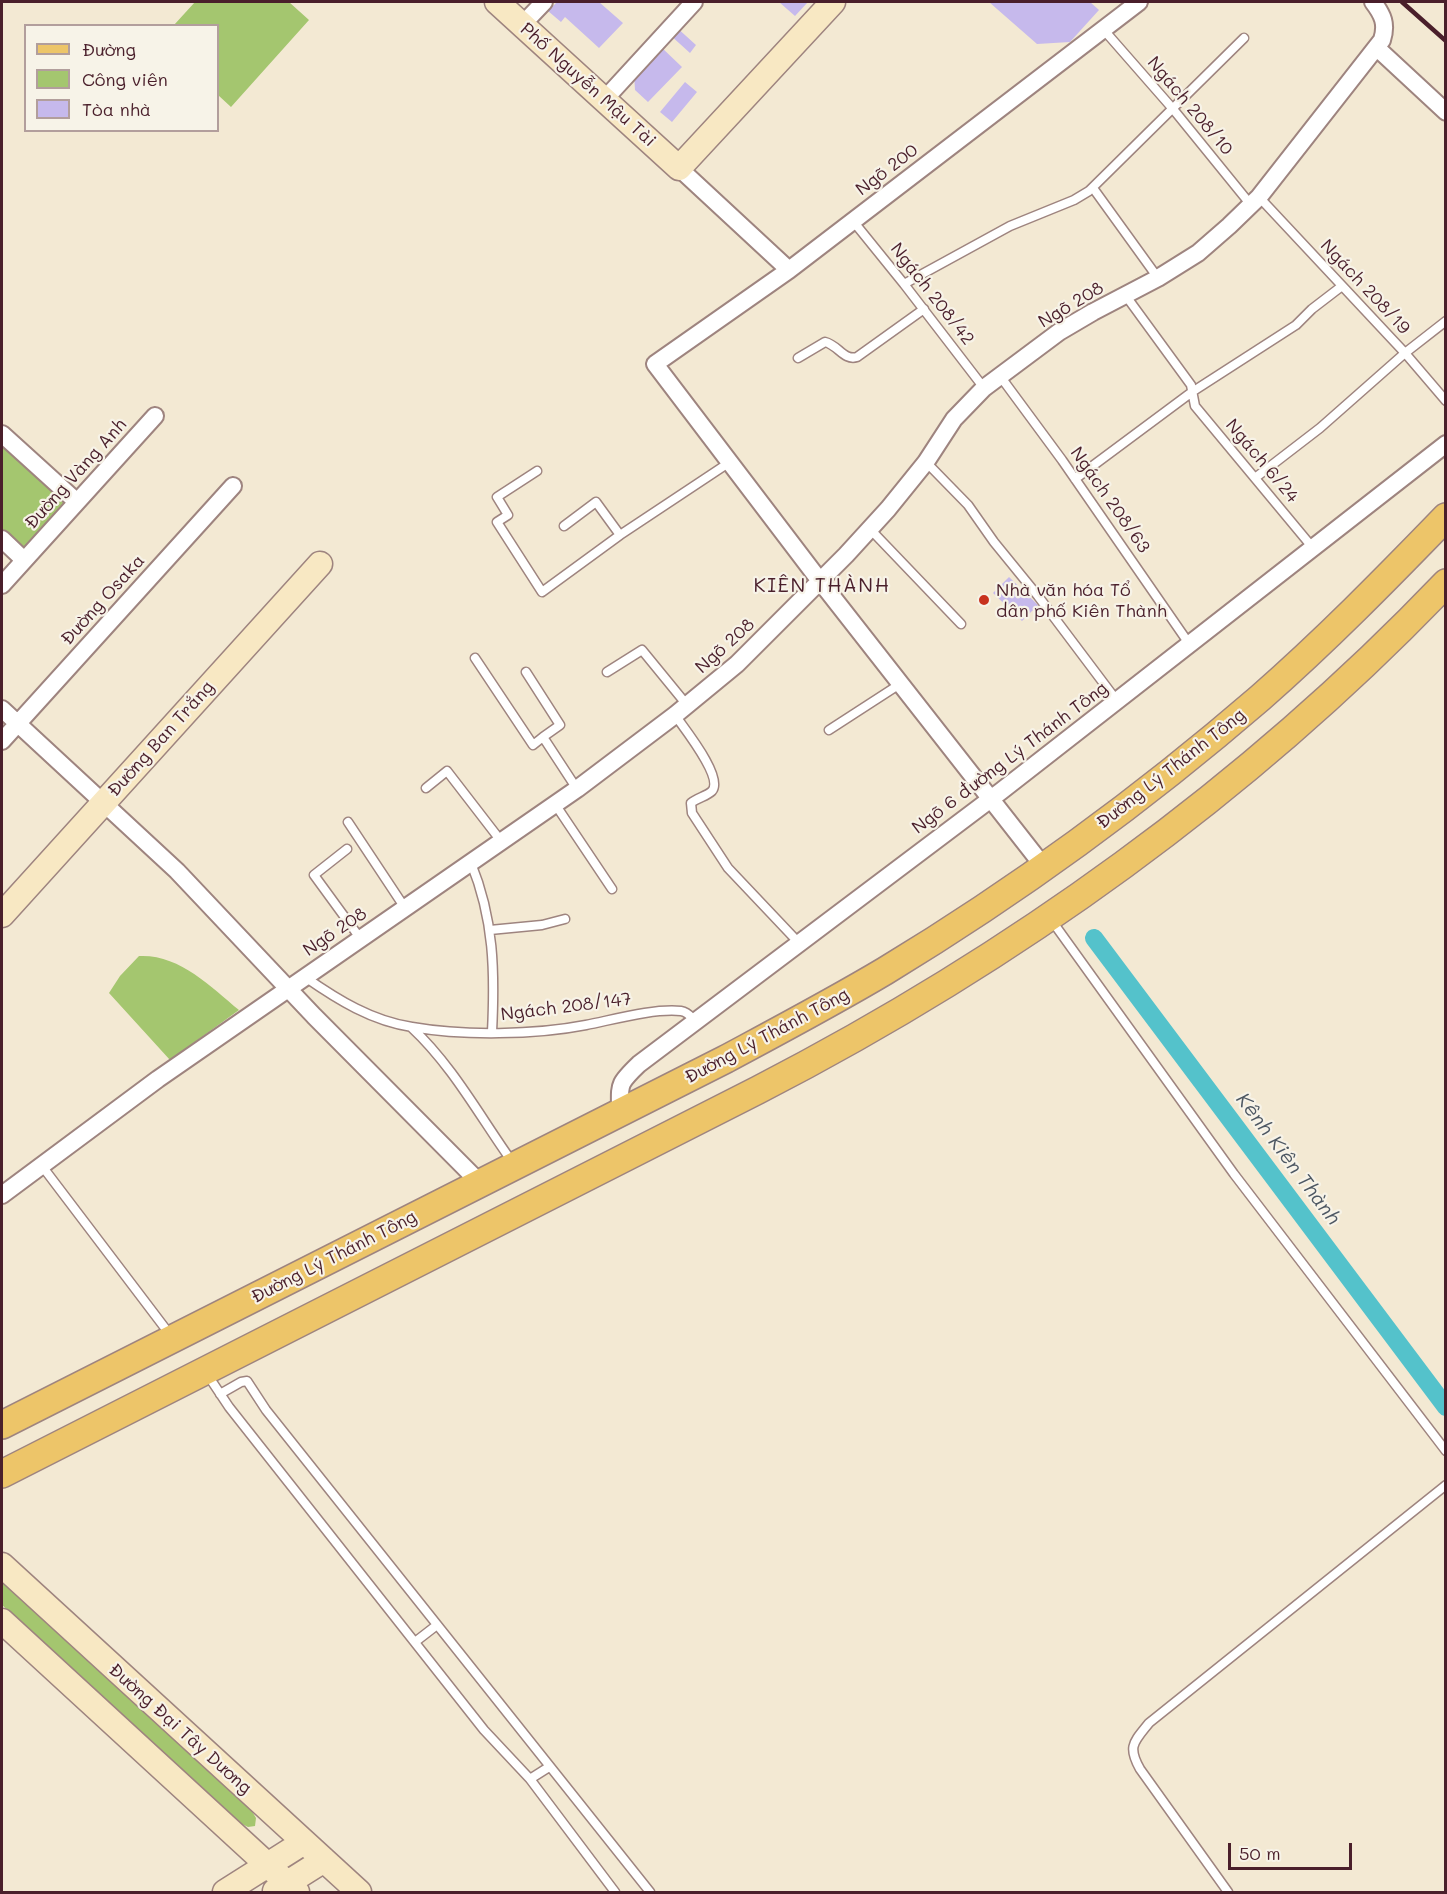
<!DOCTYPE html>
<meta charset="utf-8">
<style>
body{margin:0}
#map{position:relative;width:1447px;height:1894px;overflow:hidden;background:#f3e9d3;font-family:Mali,sans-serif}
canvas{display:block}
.frame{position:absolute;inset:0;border:3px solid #4a1f2b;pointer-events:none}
.legend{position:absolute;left:24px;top:24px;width:195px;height:108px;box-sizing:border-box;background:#f7f3e8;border:2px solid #b29e9c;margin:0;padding:8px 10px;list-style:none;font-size:18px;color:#4a1f2b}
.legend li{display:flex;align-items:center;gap:12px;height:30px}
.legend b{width:30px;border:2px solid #b29e9c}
.scale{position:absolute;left:1228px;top:1843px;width:124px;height:27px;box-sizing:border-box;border:3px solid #4a1f2b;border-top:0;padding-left:8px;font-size:18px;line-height:21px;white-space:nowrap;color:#4a1f2b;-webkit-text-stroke:4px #f7f3e8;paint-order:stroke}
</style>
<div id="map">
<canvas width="1447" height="1894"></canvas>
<div class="frame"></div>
<ul class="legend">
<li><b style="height:8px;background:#edc569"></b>Đường</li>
<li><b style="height:16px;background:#a4c66f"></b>Công viên</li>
<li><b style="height:16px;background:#c6b9ec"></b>Tòa nhà</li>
</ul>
<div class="scale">50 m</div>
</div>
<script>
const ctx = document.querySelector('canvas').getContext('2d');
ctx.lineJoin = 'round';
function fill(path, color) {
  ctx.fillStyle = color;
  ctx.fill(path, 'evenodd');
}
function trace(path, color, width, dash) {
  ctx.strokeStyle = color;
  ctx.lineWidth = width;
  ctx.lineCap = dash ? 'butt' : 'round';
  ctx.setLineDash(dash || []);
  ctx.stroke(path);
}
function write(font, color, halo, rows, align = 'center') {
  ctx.font = font + ' Mali,sans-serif';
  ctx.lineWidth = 4.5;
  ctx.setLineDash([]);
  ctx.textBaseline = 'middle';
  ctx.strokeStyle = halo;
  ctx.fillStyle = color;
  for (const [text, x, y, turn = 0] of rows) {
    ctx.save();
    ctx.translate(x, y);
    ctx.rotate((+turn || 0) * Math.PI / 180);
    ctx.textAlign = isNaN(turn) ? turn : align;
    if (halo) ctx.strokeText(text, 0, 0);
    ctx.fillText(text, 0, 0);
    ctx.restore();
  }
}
fill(new Path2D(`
 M195,2H289L309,20L231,107L218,95V26L174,25Z
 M2,434L77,502L24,561L2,541Z
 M139,956C179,954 210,986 239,1010L170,1060L109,993L120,976Z
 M2,1581L250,1808L256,1818L255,1826L248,1827L238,1822L2,1605Z`), '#a4c66f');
trace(new Path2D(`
 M1094,938L1446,1407`), '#54c2cb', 18);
fill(new Path2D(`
 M557,2H599L623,23L599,48L565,17L561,22L548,11Z
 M779,2H808L795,16Z
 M989,2H1090L1099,10L1070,42L1037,44Z
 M675,26L696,45L690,53L669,34Z
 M660,46L682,67L648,102L635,90L634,73Z
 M685,82L697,92L672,122L660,112Z
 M1009,577L1038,605L1022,621L993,593Z`), '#c6b9ec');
const lane = new Path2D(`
 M1103,29L1173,109L1251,205
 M1093,188L1158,278
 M1259,197L1405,353L1446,401
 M853,221L904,284L984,388
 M904,284L1010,226L1074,200L1089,191L1244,38
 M1126,296L1191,385L1195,406L1313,548
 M798,358L825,342C838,345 844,361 857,357L924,309
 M1000,376L1062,460L1190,645
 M926,462L968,505L994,542L1038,596L1117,701
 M537,471L497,497L508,515L497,522L542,592L620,535L730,462
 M1255,478L1320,428L1405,353L1446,321
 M1075,479L1192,392L1296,325L1312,309L1342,286
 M564,526L596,502L620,535
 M870,529L961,624
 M475,658L533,745L543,737L577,789
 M526,672L560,725L543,737
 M607,672L642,650L687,705
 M675,715C683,727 724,777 712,791C707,796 697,798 691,803L692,813L728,868L799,943
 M829,730L900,684
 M426,788L447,771L501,841
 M555,804L612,889
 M348,822L405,908
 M347,849L314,875L360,938
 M471,863C494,919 495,972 492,1032
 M1052,921L1234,1174L1446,1451
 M490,930L542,925L565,919
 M305,977C338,1000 372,1021 412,1027C463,1036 535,1035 586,1025C612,1020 654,1008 681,1011C688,1012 691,1017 695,1021
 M411,1027C453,1066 480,1117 513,1163
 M42,1166L171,1336
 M207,1374L229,1407L484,1730L530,1779L549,1767
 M220,1394L241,1382L247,1381L266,1410L650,1892
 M415,1642L437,1625
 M530,1779L615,1892
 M1228,1892L1140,1769C1127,1746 1134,1742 1149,1723L1446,1485`);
const street = new Path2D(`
 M522,25L544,2
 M1377,48L1446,112
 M604,100L694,2
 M679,168L789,270
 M2,434L77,502
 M2,539L24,560
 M2,585L155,416
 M2,709L177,871L314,1016L480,1183
 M2,741L233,486
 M1044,867L820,581L655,364L789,270L1139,2
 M620,1112C620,1084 617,1085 639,1064L1000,792L1446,444
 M2,1195L158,1079L577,789L675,715L737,664L846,555L888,509L926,462L954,419L984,388L1059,332L1093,312L1158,278L1198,253L1229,226L1259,197L1382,40C1387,24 1383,15 1373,2`);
const secondary = new Path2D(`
 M497,2L679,168L833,2
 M2,915L320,564
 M2,1565L359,1892
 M2,1621L297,1892
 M275,1891L324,1860
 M225,1892L304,1842`);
const primary = new Path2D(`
 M2,1425L726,1059C780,1030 833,1002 885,971C1017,891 1143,799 1260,698C1325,641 1386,579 1446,517
 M2,1474L758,1090C1012,959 1248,790 1446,583`);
trace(lane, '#9e847f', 11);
trace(street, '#9e847f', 20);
trace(secondary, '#9e847f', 27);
trace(primary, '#9e847f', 30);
trace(lane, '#fff', 8);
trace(street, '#fff', 16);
trace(secondary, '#f8e8c3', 24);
trace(primary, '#edc569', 27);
trace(new Path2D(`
 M1402,2L1446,41`), '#4a1f2b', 4.5);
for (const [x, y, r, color] of [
 [984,600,6,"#c8321e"]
]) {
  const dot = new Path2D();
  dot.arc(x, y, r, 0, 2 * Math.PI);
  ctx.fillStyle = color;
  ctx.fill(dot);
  trace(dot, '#f7f3e8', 2);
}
write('18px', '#4a1f2b', '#f7f3e8', [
 ["Phố Nguyễn Mậu Tài",588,85,42],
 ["Ngách 208/10",1190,106,50],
 ["Ngõ 200",887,170,-37],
 ["Ngách 208/19",1365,287,47],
 ["Ngách 208/42",932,294,52],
 ["Ngõ 208",1071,305,-31],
 ["Ngách 6/24",1262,461,50],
 ["Đường Vàng Anh",76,474,-48],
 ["Ngách 208/63",1110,500,55],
 ["Đường Osaka",103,600,-48],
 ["Ngõ 208",725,646,-42],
 ["Đường Ban Trắng",161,739,-48],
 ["Ngõ 6 đường Lý Thánh Tông",1010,758,-37],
 ["Đường Lý Thánh Tông",1171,769,-38],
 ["Ngõ 208",335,932,-34],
 ["Ngách 208/147",566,1007,-7],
 ["Đường Lý Thánh Tông",767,1036,-28],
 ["Đường Lý Thánh Tông",334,1257,-27],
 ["Đường Đại Tây Dương",180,1729,42]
]);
write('18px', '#4a1f2b', '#f7f3e8', [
 ["Nhà văn hóa Tổ",996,590],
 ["dân phố Kiên Thành",996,611]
], 'left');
ctx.letterSpacing = '1.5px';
write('20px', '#4a1f2b', '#f7f3e8', [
 ["KIÊN THÀNH",822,586]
]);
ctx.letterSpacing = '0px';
write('italic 20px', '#4e5863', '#f7f3e8', [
 ["Kênh Kiên Thành",1288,1159,53]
]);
</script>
